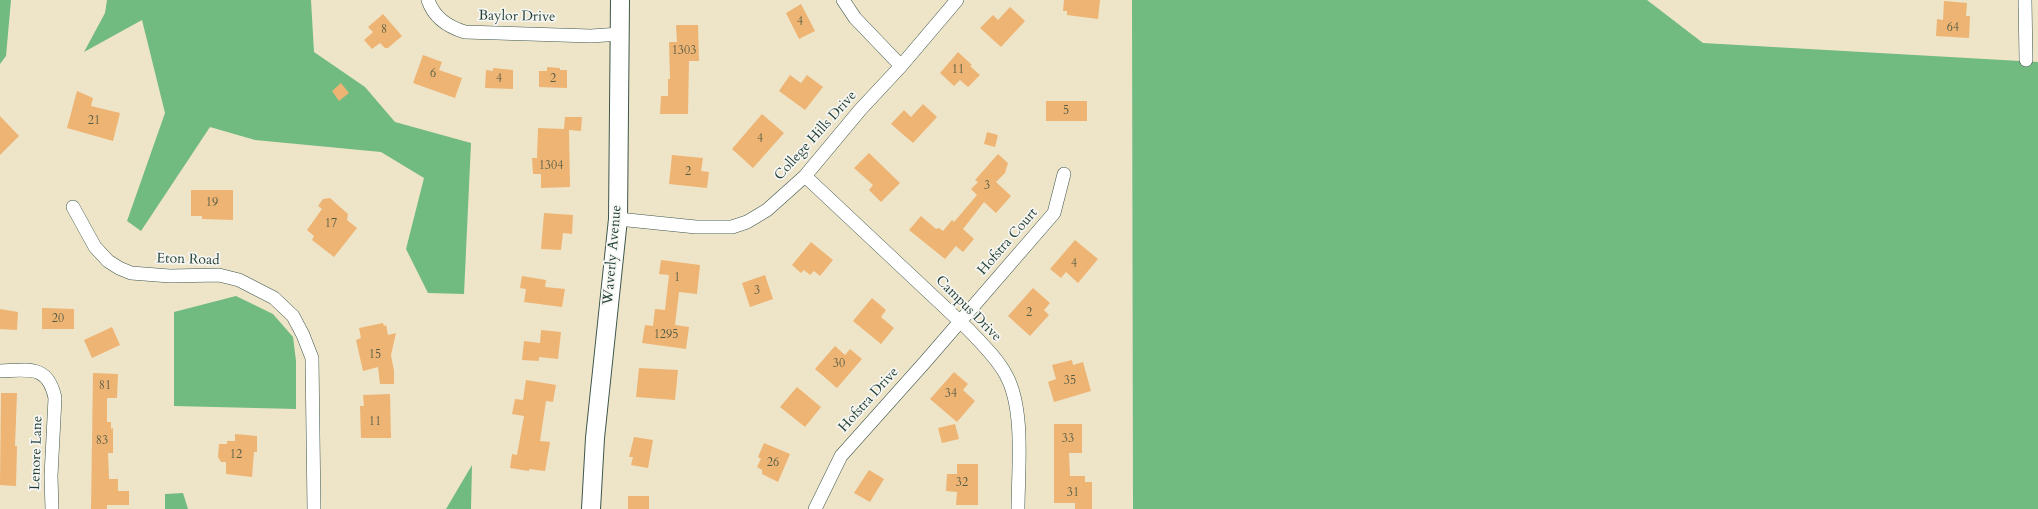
<!DOCTYPE html>
<style>
body{margin:0}
canvas{display:block;background:#eee4c8}
</style>
<canvas width="2038" height="509"></canvas>
<script>
const ctx = document.querySelector('canvas').getContext('2d');
ctx.lineJoin = 'round';
function fill(path, color) {
  ctx.fillStyle = color;
  ctx.fill(path, 'evenodd');
}
function trace(path, color, width, dash) {
  ctx.strokeStyle = color;
  ctx.lineWidth = width;
  ctx.lineCap = dash ? 'butt' : 'round';
  ctx.setLineDash(dash || []);
  ctx.stroke(path);
}
function write(font, color, halo, rows, align = 'center') {
  ctx.font = font + ' Cardo,serif';
  ctx.lineWidth = 3.5;
  ctx.setLineDash([]);
  ctx.textBaseline = 'middle';
  ctx.strokeStyle = halo;
  ctx.fillStyle = color;
  for (const [text, x, y, turn = 0] of rows) {
    ctx.save();
    ctx.translate(x, y);
    ctx.rotate((+turn || 0) * Math.PI / 180);
    ctx.textAlign = isNaN(turn) ? turn : align;
    if (halo) ctx.strokeText(text, 0, 0);
    ctx.fillText(text, 0, 0);
    ctx.restore();
  }
}
fill(new Path2D(`
 M0,0H11L6,56L0,64Z
 M107,0H311L314,52L365,87L395,122L471,143L464,294L428,293L406,249L424,178L381,152L255,140L210,127L141,231L127,221L165,113L142,20L84,52L105,13Z
 M1132,0H1647L1703,43L2038,62V509H1133Z
 M236,296L273,314L293,337L296,361V409L174,406V312Z
 M472,465L471,509H446Z
 M183,493L188,509H165V494Z`), '#72bb80');
fill(new Path2D(`
 M1064,0H1100L1098,19L1067,15V11H1063Z
 M1944,1L1967,3L1966,16H1970L1969,38L1936,36L1937,19L1943,20Z
 M801,4L815,31L799,39L786,13Z
 M1010,7L1025,21L1001,47L980,28L993,15L998,20Z
 M383,14L402,36L388,48H385L380,43L372,49L364,40L373,32L368,27Z
 M676,25H698L699,61H689L688,114H660L661,96H668V79H670L669,42H677Z
 M958,52L972,65L970,66L980,75L968,87L960,80L954,86L940,73Z
 M423,55L442,62L439,70L462,78L455,98L413,83Z
 M547,67L560,68V70H567V88L539,87V71H547Z
 M493,68L513,70V89L485,88L486,70L493,71Z
 M790,75L801,83L807,75L823,87L805,110L779,91Z
 M341,83L349,93L339,101L332,91Z
 M77,91L93,98L91,106L120,113L113,141L67,128Z
 M1046,101H1087V121H1046Z
 M923,104L937,117L913,143L891,124L904,110L911,117Z
 M762,114L784,133L753,168L732,149Z
 M0,116L19,136L0,155Z
 M565,117H582L581,131L569,130L570,187L541,188V174H533L532,158H537L538,128L564,129Z
 M987,132L998,135L995,147L984,144Z
 M869,153L900,183L881,202L869,190L873,185L854,168Z
 M998,154L1008,163L1005,173L996,182L1011,196L996,213L984,202L963,229L974,239L963,252L956,246L945,259L909,230L921,216L936,229L939,228L943,231L952,220L954,222L977,195L971,189L978,182L975,180Z
 M672,155L703,158L701,171L709,172L707,188L669,184Z
 M191,190H233V220L202,219V216H191Z
 M330,198L348,214L347,220L357,228L334,257L312,240L314,236L307,230L322,209L318,206L323,199Z
 M544,213L573,215L572,234L563,233L561,250L541,249Z
 M1075,240L1098,259L1078,283L1066,272L1061,278L1050,269Z
 M811,242L833,260L820,276L814,271L810,275L804,270L801,273L792,265Z
 M661,260L700,265L697,294L679,292L675,325L689,327L686,349L642,343L645,325L653,326L655,309L665,310L669,275L659,274Z
 M765,275L773,299L750,307L742,283Z
 M522,276L546,280L545,287L565,289L562,307L524,302L526,289L520,288Z
 M1033,288L1050,303L1044,310L1049,315L1030,336L1008,316Z
 M872,298L886,310L881,317L894,328L881,344L853,321Z
 M42,308L74,309V329H42Z
 M0,309L18,312L17,330L0,329Z
 M383,323L384,326L386,325L388,335L396,333L391,355L394,371V384H380L378,367L363,371L356,340L361,338L359,328Z
 M112,327L120,345L92,358L84,340Z
 M541,330L561,332L558,359L539,357V361L522,360L524,341L540,343Z
 M835,346L845,355L850,349L862,359L837,388L815,369Z
 M1072,360L1073,365L1083,362L1091,391L1054,402L1048,382L1056,379L1052,365Z
 M639,368L678,370L675,400L636,397Z
 M954,372L968,384L963,390L975,401L957,422L930,399Z
 M93,373L118,374L117,398H107V422H111V429L113,428V453H108L109,479H118V491H129V505H107V509H91Z
 M526,380L556,385L553,402L546,401L540,441L550,442L545,471L529,469V471L510,468L512,454L517,455L524,416L512,414L515,399L523,400Z
 M797,387L821,407L805,427L780,407Z
 M1,393H17L15,446H17L16,486L0,485Z
 M390,394L391,438H361L360,406H364L363,395Z
 M955,424L959,439L942,443L938,428Z
 M1054,424H1082V453H1069L1070,476H1085V482H1092V509H1075V503H1054Z
 M235,434L257,436V452H254L252,477L226,474V462H221L218,457L219,444H227V441H235Z
 M634,437L653,440L648,468L631,465L633,457H629Z
 M764,443L790,454L778,482L762,474V470L757,467L761,459L758,457Z
 M957,464H978V505H956L957,492L946,491L947,474H957Z
 M869,470L884,479L870,502L854,493Z
 M628,496H649V509H628Z`), '#eeb474');
const street = new Path2D(`
 M428,0C434,18 448,27 465,32L591,36L620,34
 M843,0L855,18L901,66
 M2025,0L2026,60
 M805,176L969,330C982,344 997,358 1006,375C1025,409 1018,470 1018,509
 M73,207L95,247L108,261L119,268L131,273L170,276L219,275L239,280L274,298L293,316L303,335L312,358L314,509
 M618,219L696,227H732L747,222L767,210L805,176L860,110L901,66L957,0
 M0,371C28,370 48,364 55,398L51,476L52,509
 M815,509L841,456L925,362L1054,213L1064,174`);
const secondary = new Path2D(`
 M591,509L595,438L618,219L620,0`);
trace(street, '#3e564a', 14);
trace(secondary, '#3e564a', 20);
trace(street, '#fff', 13);
trace(secondary, '#fff', 18);
write('12px', '#535b44', null, [
 ["4",800,22],
 ["64",1953,28],
 ["8",384,30],
 ["1303",684,51],
 ["11",958,70],
 ["6",433,74],
 ["4",499,79],
 ["2",553,79],
 ["5",1066,111],
 ["21",94,121],
 ["4",760,139],
 ["1304",551,166],
 ["2",688,172],
 ["3",987,186],
 ["19",212,203],
 ["17",331,224],
 ["4",1074,264],
 ["1",677,278],
 ["3",757,291],
 ["2",1029,313],
 ["20",58,319],
 ["1295",666,335],
 ["15",375,355],
 ["30",839,364],
 ["35",1070,381],
 ["81",105,386],
 ["34",951,394],
 ["11",375,422],
 ["33",1068,439],
 ["83",102,441],
 ["12",236,455],
 ["26",773,463],
 ["32",962,483],
 ["31",1073,493]
]);
write('14px', '#1f3d34', '#f6f6f2', [
 ["Baylor Drive",517,17,1],
 ["College Hills Drive",816,136,-48],
 ["Hofstra Court",1008,242,-49],
 ["Waverly Avenue",613,255,-85],
 ["Eton Road",188,260,2],
 ["Campus Drive",968,309,45],
 ["Hofstra Drive",869,400,-48],
 ["Lenore Lane",37,453,-88]
]);
</script>
